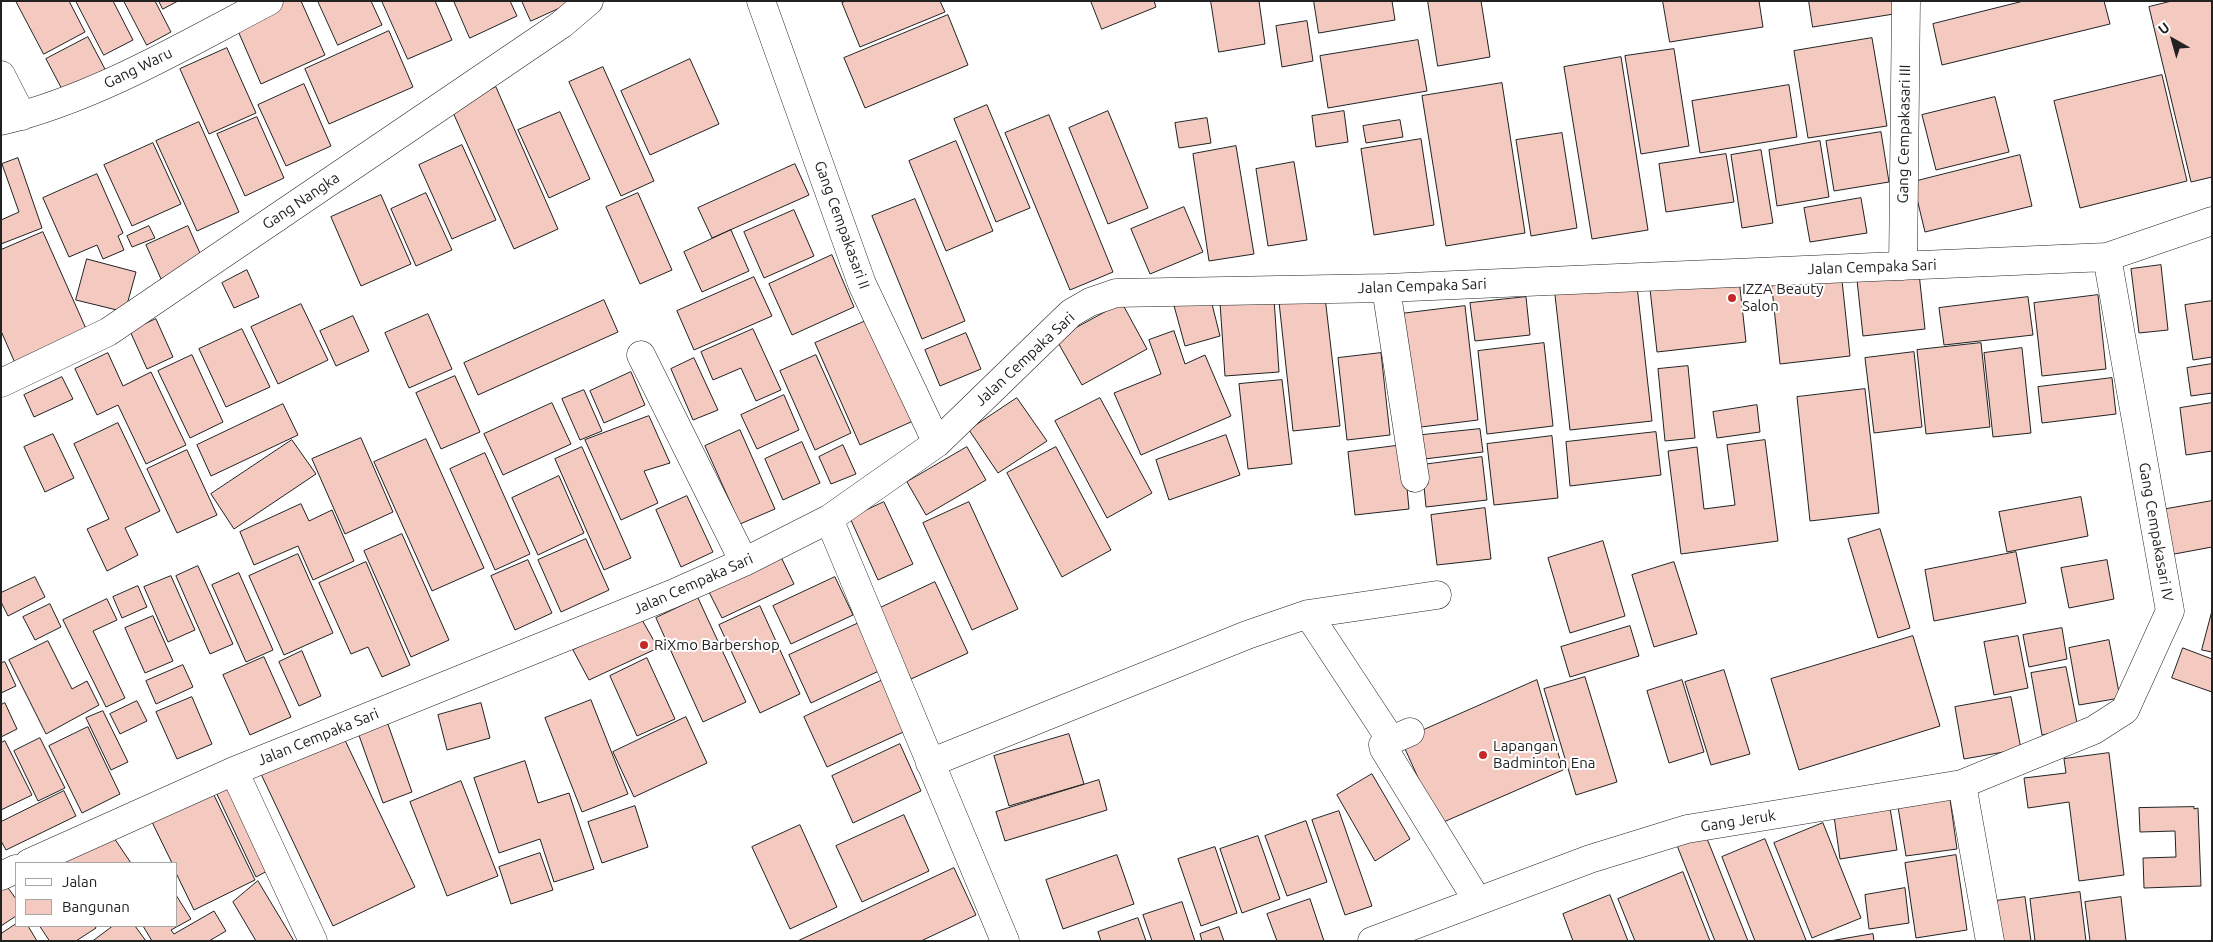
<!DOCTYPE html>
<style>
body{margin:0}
#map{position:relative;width:2213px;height:942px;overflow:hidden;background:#fff;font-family:Ubuntu,sans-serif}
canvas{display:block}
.frame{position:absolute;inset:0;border:2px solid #222;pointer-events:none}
.legend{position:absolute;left:15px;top:862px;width:162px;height:65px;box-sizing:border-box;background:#fff;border:1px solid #a7a7a7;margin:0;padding:6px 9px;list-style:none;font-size:15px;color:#222}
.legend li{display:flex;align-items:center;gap:10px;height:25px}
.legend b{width:25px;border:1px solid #a7a7a7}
.north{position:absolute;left:2148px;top:15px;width:50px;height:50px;-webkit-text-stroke:4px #fff;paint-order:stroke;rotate:322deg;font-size:14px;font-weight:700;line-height:20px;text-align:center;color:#222}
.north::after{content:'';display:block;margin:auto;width:18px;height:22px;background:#222;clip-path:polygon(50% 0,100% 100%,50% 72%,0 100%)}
</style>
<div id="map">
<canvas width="2213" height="942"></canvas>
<div class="frame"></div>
<ul class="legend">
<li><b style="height:6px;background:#fff"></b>Jalan</li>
<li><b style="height:14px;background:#f3c9c0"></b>Bangunan</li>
</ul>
<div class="north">U</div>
</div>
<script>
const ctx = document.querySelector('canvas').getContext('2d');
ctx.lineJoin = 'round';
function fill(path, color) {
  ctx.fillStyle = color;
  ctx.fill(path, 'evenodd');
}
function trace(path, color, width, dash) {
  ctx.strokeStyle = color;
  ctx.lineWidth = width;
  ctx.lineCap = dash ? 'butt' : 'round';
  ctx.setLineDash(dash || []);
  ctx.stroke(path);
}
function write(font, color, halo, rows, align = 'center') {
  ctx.font = font + ' Ubuntu,sans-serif';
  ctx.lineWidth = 4;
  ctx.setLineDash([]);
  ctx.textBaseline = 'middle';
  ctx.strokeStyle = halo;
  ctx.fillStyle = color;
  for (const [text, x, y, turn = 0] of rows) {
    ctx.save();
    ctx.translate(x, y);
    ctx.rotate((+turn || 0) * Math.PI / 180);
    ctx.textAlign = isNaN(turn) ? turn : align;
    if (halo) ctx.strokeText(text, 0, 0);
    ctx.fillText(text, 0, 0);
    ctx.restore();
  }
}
const building = new Path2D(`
 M16,1H69L85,32L44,54Z
 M76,1H113L133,40L104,55Z
 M124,1H155L171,32L147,45Z
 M159,1H178L163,9Z
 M285,1H301L325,55L261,84L235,24Z
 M318,1H371L382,25L338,45Z
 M382,1H435L452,40L408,59Z
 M454,1H510L517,16L470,38Z
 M522,1H575L531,21Z
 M846,1H940L945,12L860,47L842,3Z
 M1091,1H1154L1156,7L1102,29Z
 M1211,1H1259L1265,44L1219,52Z
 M1314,1H1392L1395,20L1319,33Z
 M1428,1H1481L1490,57L1438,66Z
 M1663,1H1759L1763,27L1670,42Z
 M1809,1H1898L1900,13L1813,27Z
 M2024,1H2104L2110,24L1942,65L1933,24Z
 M2172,1H2212V177L2191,182L2149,7Z
 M948,15L968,65L865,108L844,58Z
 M1307,21L1313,61L1282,67L1276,26Z
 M389,31L413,87L329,124L305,69Z
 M88,37L106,71L64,93L46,59Z
 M1872,38L1887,126L1808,138L1794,51Z
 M1418,40L1427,91L1328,108L1320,56Z
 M227,48L256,113L209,134L180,69Z
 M1674,49L1689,146L1641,154L1625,56Z
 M1621,57L1648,230L1592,239L1564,67Z
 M690,59L719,124L650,155L621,91Z
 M603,67L654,181L621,196L569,82Z
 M2162,75L2187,181L2080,208L2054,101Z
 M1502,83L1525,233L1446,246L1422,96Z
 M304,84L331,146L286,166L258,105Z
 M1789,85L1797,137L1700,153L1692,101Z
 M496,87L558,229L514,249L451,108Z
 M1995,97L2009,152L1936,170L1922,115Z
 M987,105L1030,208L996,222L954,119Z
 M1108,111L1148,208L1108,224L1069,128Z
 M1344,111L1348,142L1316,147L1312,116Z
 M560,112L590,179L549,198L518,130Z
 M1049,115L1113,272L1070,290L1005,133Z
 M257,117L284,178L245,196L217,134Z
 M1207,118L1211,143L1179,148L1175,123Z
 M1400,120L1403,137L1366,143L1363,126Z
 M199,122L239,212L197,231L156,141Z
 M1881,132L1889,182L1834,191L1826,141Z
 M1562,133L1577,228L1531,236L1516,140Z
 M1421,139L1434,225L1374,235L1361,149Z
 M956,141L993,231L946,251L909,161Z
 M1820,141L1829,197L1777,206L1769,150Z
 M153,143L181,204L132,226L104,165Z
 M462,145L496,220L452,239L419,165Z
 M1236,146L1254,254L1209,261L1193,154Z
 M1761,150L1773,223L1742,228L1731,155Z
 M1726,154L1734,202L1666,212L1659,164Z
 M2020,155L2032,206L1925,232L1913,182Z
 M18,158L42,228L1,244V220L19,212L2,164Z
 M1294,162L1307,240L1268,246L1256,169Z
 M795,164L809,195L712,238L698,208Z
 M97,174L123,233L118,236L124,250L103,259L97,245L69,257L43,198Z
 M426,193L452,250L416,266L391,209Z
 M638,193L672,270L640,284L606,207Z
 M381,195L411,264L361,286L331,217Z
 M1861,198L1867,233L1810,242L1804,208Z
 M915,199L965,321L922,339L872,216Z
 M1184,207L1203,252L1150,274L1131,229Z
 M794,210L814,256L764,278L744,232Z
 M149,226L155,238L132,247L127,236Z
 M188,226L203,260L161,279L146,245Z
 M731,230L749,271L702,292L684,252Z
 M43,232L87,331L15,363L1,331V250Z
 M832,255L854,307L792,335L769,284Z
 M87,259L136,272L125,312L76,300Z
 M2161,265L2168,330L2139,333L2131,269Z
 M247,270L259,297L234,308L222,283Z
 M1841,271L1850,356L1780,364L1771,279Z
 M1919,273L1925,329L1863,336L1857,280Z
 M754,277L772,316L694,350L677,311Z
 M1739,279L1746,342L1657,352L1650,289Z
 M1637,286L1652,421L1570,430L1555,295Z
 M1209,292L1220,336L1185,346L1173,302Z
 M2098,295L2106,369L2042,376L2034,303Z
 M1325,297L1340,426L1293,431L1279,302Z
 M1526,297L1530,335L1475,341L1470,303Z
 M2028,297L2033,335L1944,345L1939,308Z
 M1274,299L1279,372L1225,376L1220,303Z
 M604,300L618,332L478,395L464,363Z
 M2212,301V357L2193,360L2185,305Z
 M1122,303L1147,349L1082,385L1056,339Z
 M301,304L328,360L278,384L251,327Z
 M1465,306L1478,420L1413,428L1400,314Z
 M428,314L452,369L409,388L385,333Z
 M353,316L369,351L336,366L320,331Z
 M156,319L173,357L147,369L130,331Z
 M868,320L913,421L860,445L815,343Z
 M242,329L270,387L226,407L199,349Z
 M753,329L781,390L756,401L741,368L713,380L701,352Z
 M1174,331L1185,364L1205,355L1231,416L1141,455L1114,393L1161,374L1149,340Z
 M966,333L981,369L940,386L925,350Z
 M1544,343L1553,426L1487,434L1478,351Z
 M1981,343L1990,427L1926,434L1917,350Z
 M2022,348L2031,433L1993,437L1984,353Z
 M1914,352L1922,427L1874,433L1865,358Z
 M108,353L123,386L151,372L186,445L146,464L118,405L97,415L75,369Z
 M1381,353L1390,435L1347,440L1338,358Z
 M192,355L223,422L190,438L158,371Z
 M816,355L851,433L815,450L780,371Z
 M694,358L718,410L693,420L671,369Z
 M2212,364V393L2191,396L2187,368Z
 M1688,366L1695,438L1665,441L1658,369Z
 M631,372L645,405L604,423L590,391Z
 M455,376L480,432L441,449L416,393Z
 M62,377L73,399L34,417L24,395Z
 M2112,378L2116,414L2042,423L2038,387Z
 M1282,380L1292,464L1248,469L1239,384Z
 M1865,389L1879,513L1810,521L1797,397Z
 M584,390L602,431L580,440L562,399Z
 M784,395L799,430L757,449L741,415Z
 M1017,398L1047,441L998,473L969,430Z
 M1100,398L1152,493L1107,518L1055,421Z
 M552,403L571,444L503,475L484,434Z
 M2212,403V451L2186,455L2180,408Z
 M283,404L298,435L211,476L197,445Z
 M1757,405L1760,432L1717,438L1713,412Z
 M649,416L670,463L644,471L658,503L621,520L585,440Z
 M118,423L160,511L125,528L138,555L107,571L87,529L109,519L74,444Z
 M1480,429L1483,452L1416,460L1413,436Z
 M740,430L775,509L740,524L705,446Z
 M1656,432L1661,475L1570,486L1566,442Z
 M53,434L74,478L45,492L24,447Z
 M1226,435L1240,475L1169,500L1156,460Z
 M1552,436L1558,498L1494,505L1487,444Z
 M361,438L393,512L345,534L312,459Z
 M426,439L484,568L432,591L374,462Z
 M292,440L316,474L234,529L211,494Z
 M1765,440L1778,541L1681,554L1668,451L1697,447L1704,509L1735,505L1727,445Z
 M802,442L820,483L783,500L765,459Z
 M843,445L856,474L831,484L819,457Z
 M1403,445L1409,509L1355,515L1348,452Z
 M582,447L631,558L604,570L555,459Z
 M967,447L986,480L926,515L907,482Z
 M1056,447L1111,550L1062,577L1007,473Z
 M187,450L217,515L177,533L147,469Z
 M485,453L530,554L495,570L450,469Z
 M1482,457L1487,500L1426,507L1422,465Z
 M559,476L584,533L538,555L512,498Z
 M687,496L713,552L681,567L656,510Z
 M2081,497L2088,536L2007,552L1999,512Z
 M2212,501V547L2169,555L2161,510Z
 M884,502L913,564L878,580L850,518Z
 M969,502L1018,609L972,630L923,523Z
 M301,504L309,521L332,510L354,561L313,580L298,546L254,565L240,532Z
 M1485,508L1491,559L1437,565L1431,515Z
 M1880,529L1910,628L1878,638L1848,539Z
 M402,534L449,640L411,657L364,551Z
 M586,539L609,590L561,612L538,560Z
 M1603,541L1625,616L1570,633L1548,558Z
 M2016,552L2026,603L1934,621L1925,570Z
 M298,554L333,633L284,655L249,576Z
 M780,555L794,584L722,618L707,588Z
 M528,560L552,613L515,630L491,576Z
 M2107,560L2114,599L2069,608L2061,568Z
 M366,562L410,665L382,677L368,647L351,654L319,583Z
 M1674,562L1697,634L1654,647L1632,575Z
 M198,566L233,644L210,654L176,576Z
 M239,573L273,650L246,662L212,585Z
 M171,576L195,630L168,642L144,587Z
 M35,577L45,597L8,616L1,602V593Z
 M835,577L853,615L791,644L773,606Z
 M935,582L968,653L911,679L878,609Z
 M138,586L147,607L122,618L113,597Z
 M698,598L746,702L703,722L656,618Z
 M107,599L117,620L93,631L125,698L106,707L63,620Z
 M50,604L61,627L35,640L23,617Z
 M760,606L800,694L760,713L719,625Z
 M2212,611V652L2202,650Z
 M153,616L173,661L145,673L125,628Z
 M641,618L658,648L589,680L573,650Z
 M861,622L883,669L811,703L789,655Z
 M1630,626L1639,656L1570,677L1561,647Z
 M2062,628L2067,659L2029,667L2023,635Z
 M1913,636L1940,726L1799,770L1771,679Z
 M2018,636L2028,688L1994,695L1984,642Z
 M2109,640L2120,698L2079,705L2069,648Z
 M48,641L72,689L87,681L99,705L46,734L9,660Z
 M2183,648L2212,659V692L2172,678Z
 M302,651L321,696L299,706L279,662Z
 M264,657L291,717L250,735L223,675Z
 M647,658L675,719L637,736L610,676Z
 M5,662L16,686L1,693V663Z
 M183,665L193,687L156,704L146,681Z
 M2066,667L2078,728L2042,735L2031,673Z
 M1724,670L1750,754L1711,765L1685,682Z
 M1585,677L1617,782L1576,795L1544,689Z
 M887,678L910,729L827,767L804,717Z
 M1537,680L1563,770L1439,824L1401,740Z
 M1682,680L1704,752L1669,763L1647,691Z
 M192,697L212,744L177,759L156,712Z
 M2011,697L2021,749L1964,759L1955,707Z
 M591,700L628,794L582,812L545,718Z
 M137,701L147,721L120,734L110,714Z
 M5,703L17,729L1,737V705Z
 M481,703L490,738L447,750L438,715Z
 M103,711L128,762L111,770L86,718Z
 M385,716L412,792L383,803L356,727Z
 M686,717L707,763L634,797L613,752Z
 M88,727L120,794L82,813L49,746Z
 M342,734L415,887L333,926L261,774Z
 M1069,734L1084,784L1009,806L994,756Z
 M40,738L65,788L38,801L14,751Z
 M5,741L32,795L1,810V743Z
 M900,744L921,791L853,823L832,776Z
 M2109,753L2124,875L2079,881L2069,802L2028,808L2024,778L2066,773L2064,759Z
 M525,761L538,803L569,793L594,869L554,882L540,839L499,853L474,778Z
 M1372,774L1410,839L1375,861L1337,795Z
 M1099,780L1107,810L1005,841L996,812Z
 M461,781L498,876L447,896L410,802Z
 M227,782L269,870L256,877L214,788Z
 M64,791L76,816L6,850L1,841V822Z
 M212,791L255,880L194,910L176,873V863H172L151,820Z
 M1950,799L1957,849L1906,856L1898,807Z
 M635,806L648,847L602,863L588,822Z
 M2194,807V809L2198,808L2201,886L2144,888L2143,858L2176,857L2175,831L2140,832L2139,808Z
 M1890,808L1897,850L1840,859L1834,816Z
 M1339,811L1372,906L1345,915L1312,820Z
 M904,815L929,871L862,902L836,846Z
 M1306,821L1327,882L1287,896L1265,836Z
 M1823,823L1861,918L1812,938L1774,843Z
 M800,825L837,907L790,929L752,847Z
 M108,829L131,863H63L62,861Z
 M1704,831L1748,941H1715L1676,843Z
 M1258,836L1280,899L1242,913L1220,849Z
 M1765,839L1806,940L1804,941H1755L1722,857Z
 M1215,847L1237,913L1201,926L1178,859Z
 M540,853L553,890L511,904L499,867Z
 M1117,855L1134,904L1063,929L1046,880Z
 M1956,855L1967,930L1916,938L1905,863Z
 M954,868L976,915L921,941H798Z
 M1683,872L1710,941H1635L1618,899Z
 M1,878L16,899V916L1,926Z
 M258,881L294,941H256L233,902Z
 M1905,888L1909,923L1869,929L1865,895Z
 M2080,892L2086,941H2035L2030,899Z
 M176,895L191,919L171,930L174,934L214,911L226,931L209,941H152L143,926H176Z
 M1610,895L1628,941H1573L1563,914Z
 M2025,897L2031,941H1993L1988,902Z
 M2121,897L2126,941H2090L2085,902Z
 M1310,899L1324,941H1277L1267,914Z
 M1182,902L1195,941H1152L1143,915Z
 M1138,918L1146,941H1101L1098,932Z
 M16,924V926H28L37,941H1V934Z
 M40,926H95L96,928L76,941H50Z
 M113,926H135L146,941H93Z
 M1219,927L1224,941H1202L1200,934Z
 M1873,934L1874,941H1830Z`);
fill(building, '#f3c9c0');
trace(building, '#222', 1);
const minor = new Path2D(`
 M761,1L862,284L937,443
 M1,75L22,116
 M1,121C96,98 183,46 269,1
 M1903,266L1906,1
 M1386,288L1415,478
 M641,355L744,562
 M1,383L108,332L562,24L589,1
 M829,519L1005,941
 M1308,614L1391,740
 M1410,732L1385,743L1383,745L1384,749L1477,900
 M930,763L1247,635L1308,614L1437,595
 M234,771L313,941
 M1962,784L1990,941
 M29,863L234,771L672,594L744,562L829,519L937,443L1071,313L1090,302L1116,293L1386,288L2107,257L2212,221
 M1,876L16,869
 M1372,941L1590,859L1687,829L1962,784L2094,730L2125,710L2170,611L2107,257`);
trace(minor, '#222', 29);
trace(minor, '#fff', 28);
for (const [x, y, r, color] of [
 [1732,298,5,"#c62828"],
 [644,645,5,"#c62828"],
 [1483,755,5,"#c62828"]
]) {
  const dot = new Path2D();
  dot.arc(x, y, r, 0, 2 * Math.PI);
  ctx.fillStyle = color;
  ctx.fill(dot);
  trace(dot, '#fff', 2);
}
write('15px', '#222', '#fff', [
 ["Gang Waru",138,68,-26],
 ["Gang Cempakasari III",1904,134,-89],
 ["Gang Nangka",301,201,-34],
 ["Gang Cempakasari II",842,225,70],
 ["Jalan Cempaka Sari",1872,267,-2],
 ["Jalan Cempaka Sari",1422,286,-2],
 ["Jalan Cempaka Sari",1025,359,-43],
 ["Gang Cempakasari IV",2156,532,80],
 ["Jalan Cempaka Sari",693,584,-24],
 ["Jalan Cempaka Sari",318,737,-22],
 ["Gang Jeruk",1738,821,-9]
]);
write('15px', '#222', '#fff', [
 ["IZZA Beauty",1742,289],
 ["Salon",1742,306],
 ["RiXmo Barbershop",654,645],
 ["Lapangan",1493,746],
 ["Badminton Ena",1493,763]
], 'left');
</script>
